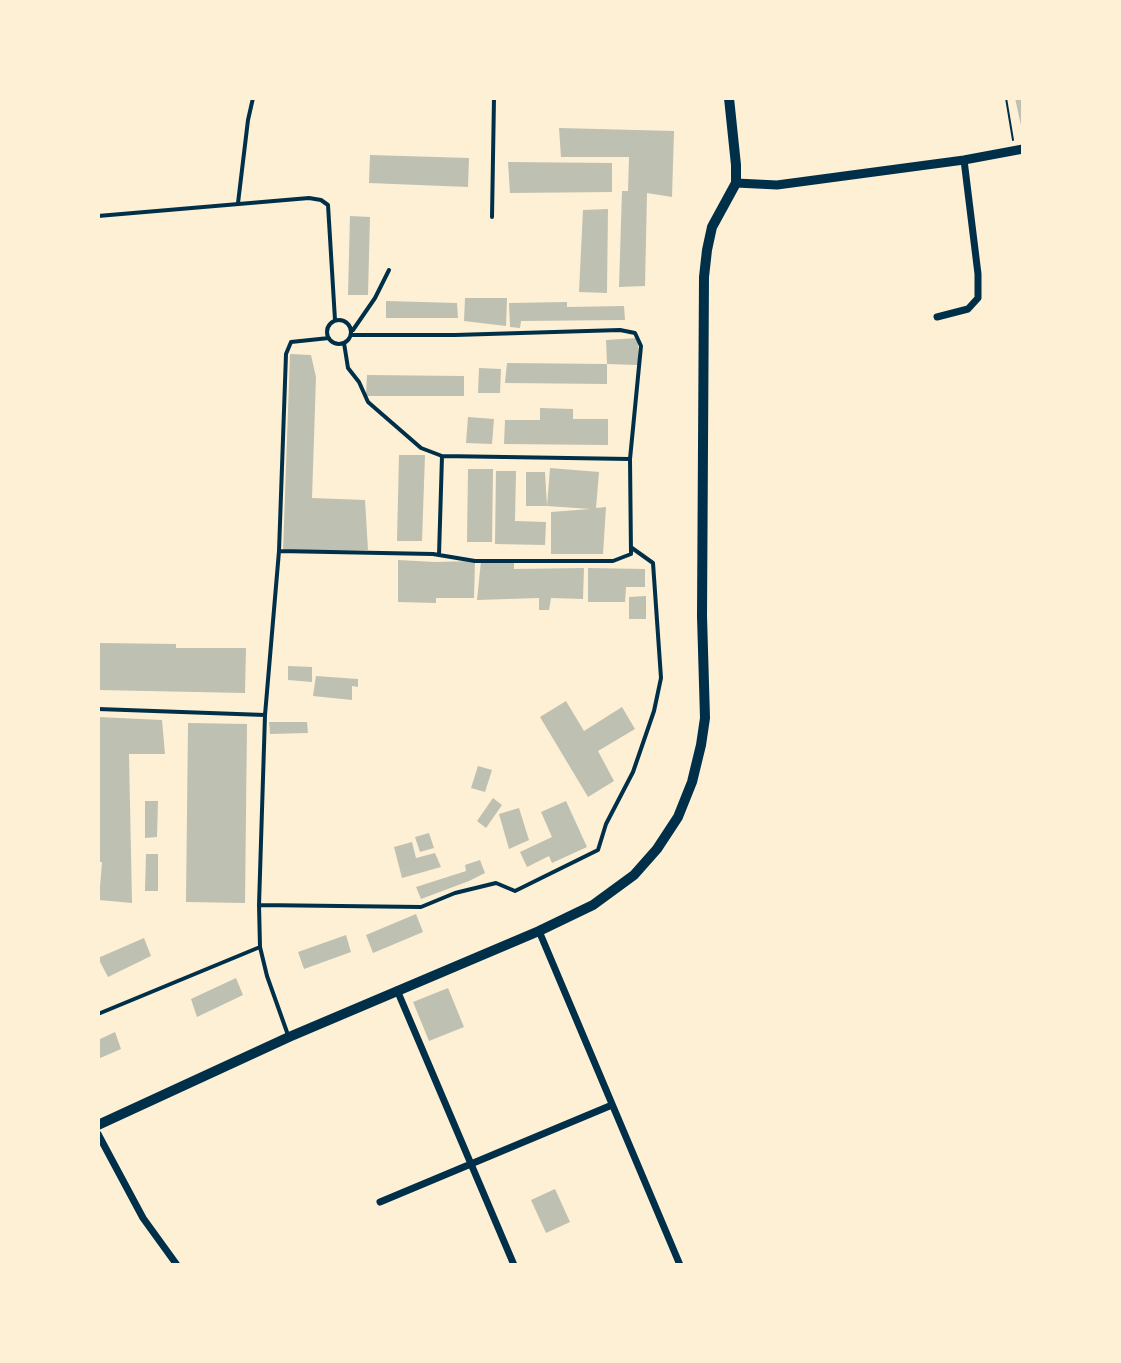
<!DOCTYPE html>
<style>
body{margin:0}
#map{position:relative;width:1121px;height:1363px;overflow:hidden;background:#fdf0d5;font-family:Signika,sans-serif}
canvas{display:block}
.frame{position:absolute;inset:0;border:100px solid #fdf0d5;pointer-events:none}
</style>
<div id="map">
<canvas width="1121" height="1363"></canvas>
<div class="frame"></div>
</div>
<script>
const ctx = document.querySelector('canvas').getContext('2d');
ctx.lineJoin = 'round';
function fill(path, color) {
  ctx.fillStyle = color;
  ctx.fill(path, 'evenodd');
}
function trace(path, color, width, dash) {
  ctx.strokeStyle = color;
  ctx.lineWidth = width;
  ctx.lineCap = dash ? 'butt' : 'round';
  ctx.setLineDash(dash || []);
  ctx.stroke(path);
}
fill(new Path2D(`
 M1015,98H1023V130H1022Z
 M559,128L674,131L672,197L647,193L645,286L619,287L622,191H628L629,157H561Z
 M370,155L469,158L468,187L369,183Z
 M508,162L612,163V192L510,193Z
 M608,209L607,293L579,292L583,210Z
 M350,216L370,217L368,295H348Z
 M465,298H507L506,326L464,321Z
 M386,301L457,303L458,318H386Z
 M567,302V307L624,306L625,320L521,321L520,328L510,327L509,303Z
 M638,338V365L607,364L606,340Z
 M290,354L311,355L316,377L312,498L365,500L368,550L283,551Z
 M507,363L607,364V384L505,383Z
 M479,368L501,369L500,393H478Z
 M367,375L464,376V396H366Z
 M540,408L573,409V419H608V445L504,444L505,420H540Z
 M468,417L494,419L492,444L466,443Z
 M399,455H425L422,541H397Z
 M550,468L599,472L596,508L606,507L603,554H551V512L590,509L547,506Z
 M468,469H493L492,542H467Z
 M496,471H516L515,521L546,522L545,545L495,544Z
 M526,472H545L547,506H526Z
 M398,560L435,562L475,561L474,598H436V603L398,602Z
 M481,561H514V569L584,568L583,599L551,598L549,610H539V598L477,600Z
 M588,568L645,569V587H626L625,602H588Z
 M646,596V619H629V597Z
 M98,643L176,644V648H246L245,693L98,690Z
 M288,666L312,667V682L288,680Z
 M316,676L358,679V687L352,686V700L313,696Z
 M566,701L584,731L622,707L635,729L598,751L614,781L588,797L540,717Z
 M98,717L162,720L165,754H129L132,903L99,900L102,862H98Z
 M269,722H307L308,733L270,734Z
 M188,723L247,724L245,903L186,902Z
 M478,766L492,770L485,792L471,788Z
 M493,798L502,805L486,828L477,821Z
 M145,801H158L157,837L145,838Z
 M566,801L587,847L552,863L549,856L527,867L520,852L552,837L541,812Z
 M519,808L529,840L509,849L499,814Z
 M429,833L434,848L420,852L415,837Z
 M412,842L416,858L435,853L441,867L402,878L394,847Z
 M146,854H158V891H145Z
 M480,860L485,873L469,881L421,899L416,887L466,871L465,865Z
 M416,914L423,932L373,953L366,935Z
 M346,935L351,952L304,969L298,952Z
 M144,938L151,956L108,977L98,958Z
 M236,978L243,995L197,1017L191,999Z
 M448,988L464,1027L429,1041L413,1002Z
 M115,1032L121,1049L98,1059V1040Z
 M555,1189L570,1222L546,1233L531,1200Z`), '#bec0b2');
trace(new Path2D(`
 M1006,98L1013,140`), '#003049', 2);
trace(new Path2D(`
 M238,203L248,120L253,98
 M98,216L309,198L321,200L328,205L335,320
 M492,217L494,98
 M327 332a12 12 0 1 1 24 0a12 12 0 1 1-24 0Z
 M353,330L375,298L389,270
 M344,343L348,368L359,382L368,402L421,448L442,456L439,555
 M442,456L630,459
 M279,551L433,554L475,561H613L631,554L630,459L641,346L635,333L620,330L455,335H351
 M98,709L265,715
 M259,905L421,907L455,893L496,883L515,891L598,850L606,824L633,772L654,711L661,678L653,563L632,548
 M98,1014L260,947
 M288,1035L267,976L260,947L259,905L265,715L279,551L286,354L291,342L329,338`), '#003049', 4);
trace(new Path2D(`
 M937,317L968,309L978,298V274L964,160
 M539,931L680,1265
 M397,990L514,1265
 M98,1134L143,1218L177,1265
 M380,1202L612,1105`), '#003049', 7);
trace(new Path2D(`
 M736,183L777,185L964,160L1023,149`), '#003049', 9);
trace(new Path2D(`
 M98,1125L289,1037L539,931L593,905L634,875L657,849L678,817L692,782L701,745L705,718L702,616L704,277L707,250L712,227L736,183V165L729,98`), '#003049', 10);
</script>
